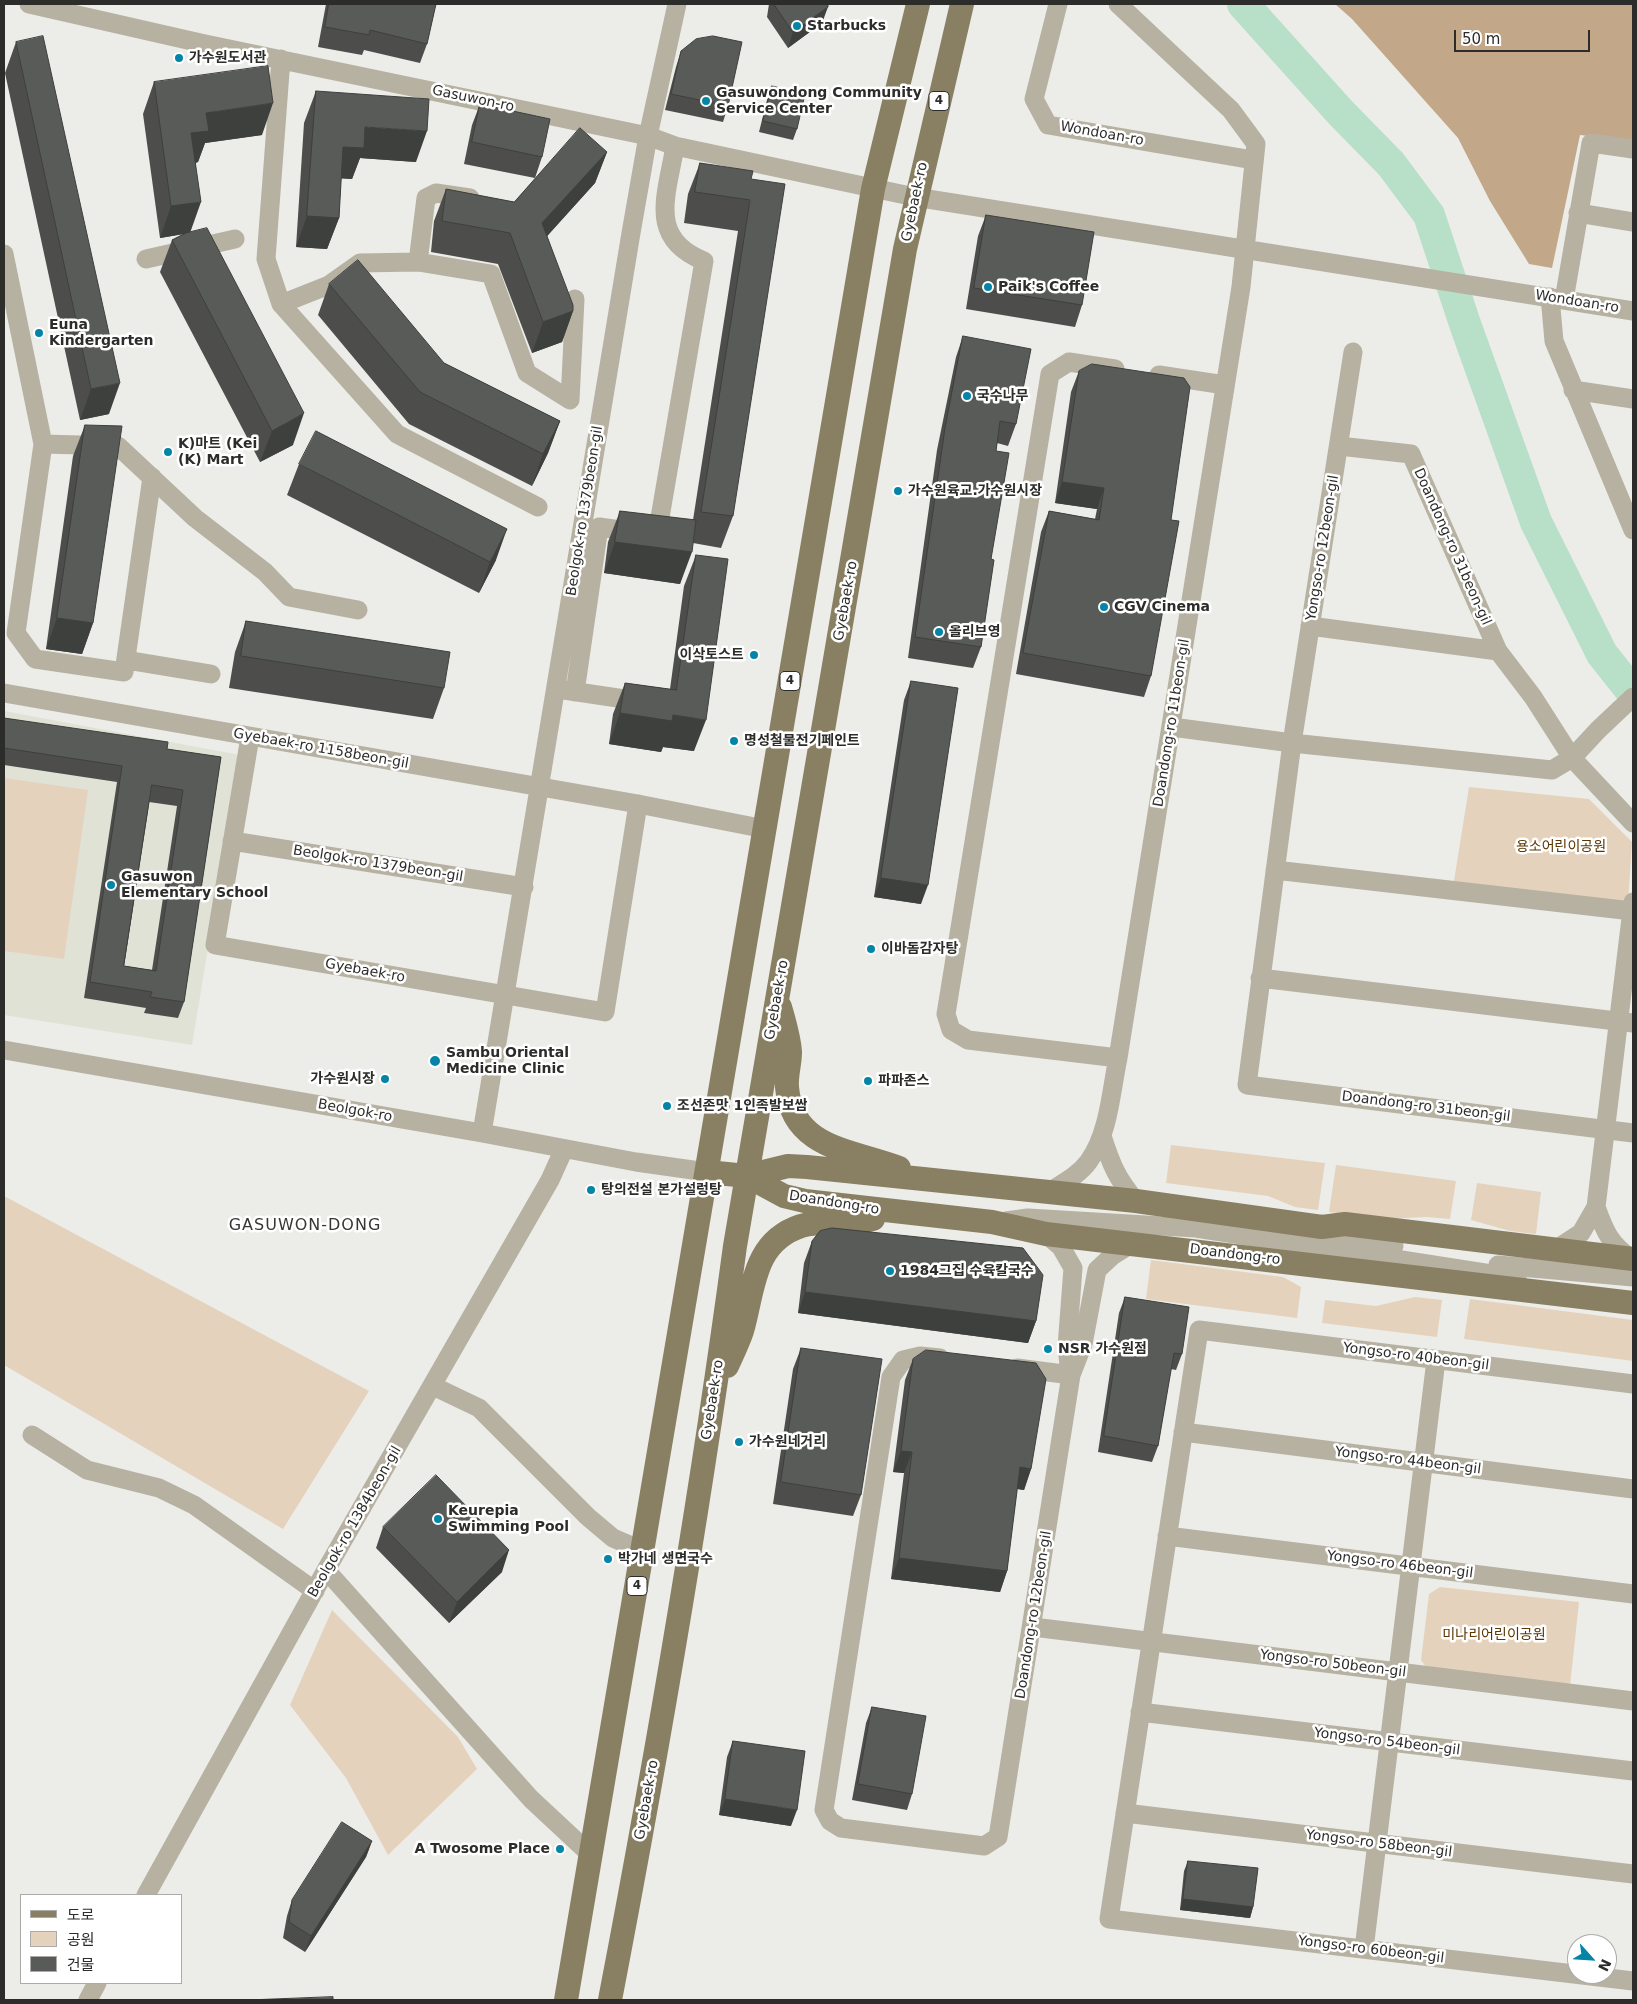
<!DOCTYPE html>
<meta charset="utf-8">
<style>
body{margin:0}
#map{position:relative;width:1637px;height:2004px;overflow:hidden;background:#ecede9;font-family:"DejaVu Sans","Noto Sans KR",sans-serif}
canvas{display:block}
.frame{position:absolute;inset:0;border:5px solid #2c2c2a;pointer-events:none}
.legend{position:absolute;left:20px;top:1894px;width:162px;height:90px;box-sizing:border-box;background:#fff;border:1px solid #ababaa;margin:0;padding:6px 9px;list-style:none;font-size:15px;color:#2c2c2a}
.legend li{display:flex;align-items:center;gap:10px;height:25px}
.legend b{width:25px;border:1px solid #ababaa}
.north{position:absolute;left:1567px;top:1934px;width:50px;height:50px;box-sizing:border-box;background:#fff;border:1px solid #ababaa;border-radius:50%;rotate:116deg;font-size:14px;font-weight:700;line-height:20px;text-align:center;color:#2c2c2a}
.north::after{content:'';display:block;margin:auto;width:18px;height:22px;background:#0485a8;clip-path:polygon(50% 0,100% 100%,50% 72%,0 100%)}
.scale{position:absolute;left:1454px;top:30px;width:136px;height:22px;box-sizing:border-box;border:2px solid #2c2c2a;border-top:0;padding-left:6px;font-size:15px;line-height:18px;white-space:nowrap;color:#2c2c2a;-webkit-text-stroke:4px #fff;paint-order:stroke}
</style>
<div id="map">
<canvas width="1637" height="2004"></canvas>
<div class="frame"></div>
<ul class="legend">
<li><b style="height:6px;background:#897f62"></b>도로</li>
<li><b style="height:14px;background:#e5d2bd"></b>공원</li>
<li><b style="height:14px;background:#595b58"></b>건물</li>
</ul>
<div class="north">N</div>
<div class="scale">50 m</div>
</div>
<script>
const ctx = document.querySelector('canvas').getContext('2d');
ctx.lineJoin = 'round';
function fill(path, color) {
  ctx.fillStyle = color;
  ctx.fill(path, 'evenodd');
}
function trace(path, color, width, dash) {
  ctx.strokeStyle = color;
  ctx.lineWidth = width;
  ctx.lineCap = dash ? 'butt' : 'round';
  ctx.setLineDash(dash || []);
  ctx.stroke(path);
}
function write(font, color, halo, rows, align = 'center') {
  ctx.font = font + ' "DejaVu Sans","Noto Sans KR",sans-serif';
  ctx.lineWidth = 5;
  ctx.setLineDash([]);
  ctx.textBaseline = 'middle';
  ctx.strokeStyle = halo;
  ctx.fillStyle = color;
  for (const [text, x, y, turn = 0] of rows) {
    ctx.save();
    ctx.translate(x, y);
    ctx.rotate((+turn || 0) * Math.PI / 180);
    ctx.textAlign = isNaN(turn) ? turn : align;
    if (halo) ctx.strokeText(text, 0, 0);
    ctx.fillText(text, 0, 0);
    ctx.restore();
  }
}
fill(new Path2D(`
 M4,711L240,755L192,1045L4,1015Z`), '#e0e2d6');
fill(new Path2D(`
 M4,778L88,790L64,959L4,951Z
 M1469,787L1589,799L1632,842L1628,903L1453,887Z
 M1171,1145L1325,1163L1318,1210L1295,1207L1268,1196L1166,1183Z
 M1336,1165L1456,1181L1450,1219L1426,1217L1383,1219L1329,1212Z
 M1477,1183L1541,1192L1536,1234L1510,1231L1471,1220Z
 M4,1196L369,1391L283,1529L4,1365Z
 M1151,1260L1283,1277L1301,1287L1297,1318L1146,1299Z
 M1415,1297L1442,1300L1437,1337L1322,1323L1325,1300L1376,1306Z
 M1470,1299L1633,1320V1361L1464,1339Z
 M1440,1587L1579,1602L1570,1686L1428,1670L1421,1660L1429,1594Z
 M332,1610L458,1737L477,1769L388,1855L346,1778L290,1705Z`), '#e5d2bd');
fill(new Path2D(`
 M1335,4H1633V141L1580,135L1552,268L1529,264L1490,201L1458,138L1352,19Z`), '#c2a789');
trace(new Path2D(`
 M1243,4L1341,113L1391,164L1429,215L1465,324L1536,522L1602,654L1633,693`), '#b8dfc7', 32);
trace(new Path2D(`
 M29,4L205,44L648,136L675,146L915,197L1633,311
 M1058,4L1034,99L1048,125L1253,160
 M281,59L266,259L281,304L397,434L538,507
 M1578,213L1633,222
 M4,254L43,444L16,633L35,659L124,672L152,477
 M146,259L235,239
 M418,262L426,198L436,193L470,198
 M1550,297L1554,341L1633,530
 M1564,300L1591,143L1633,149
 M281,304L329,285L360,263L418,262L491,274L527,373L570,400L575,299
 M1353,352L1292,743L1247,1085L1633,1133
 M1115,369L1069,362L1050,374L946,1014L951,1030L968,1040L1118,1058
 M1159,375L1225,385
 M1573,390L1633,399
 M43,444L118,446L195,518L265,572L289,597L358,610
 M1339,446L1411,454L1498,651L1533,697L1572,758L1633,823
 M1310,626L1498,651
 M126,660L211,674
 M564,690L638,701
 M575,692L599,527L657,535L704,261C647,238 667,195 675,146
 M4,693L638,804L765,829
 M1172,727L1292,743L1552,770L1572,758L1598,730L1633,697
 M250,737L215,945L605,1012L638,804
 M232,841L524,887
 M1275,870L1632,911
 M1260,978L1633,1023
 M4,1050L482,1133L636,1162L707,1172
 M482,1133L631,233L648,136L677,4
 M1102,1136C1111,1164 1117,1179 1136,1201
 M1049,1192C1063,1183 1079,1175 1089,1161C1109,1133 1111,1091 1118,1058L1241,287L1256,144L1231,110L1118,4
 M1596,1207C1605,1232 1610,1244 1632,1259
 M1006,1221L1028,1218L1196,1228L1517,1278
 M1325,1227L1342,1237L1394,1246
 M1046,1234L1061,1247L1073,1268L1067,1347L1070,1374
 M1558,1248L1581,1233L1596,1207L1633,902
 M1498,1265L1633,1277
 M940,1358L920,1356L903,1360L891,1377L824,1810L830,1821L841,1828L984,1846L998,1837L1071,1375L1083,1344L1097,1270L1112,1256L1133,1243
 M1017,1368L1071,1375
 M1633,1384L1199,1330L1109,1919L1633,1981
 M433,1386L479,1408L588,1517L613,1538L643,1551
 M1183,1432L1633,1489
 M32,1435L87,1470L159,1488L194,1505L315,1591
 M1167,1536L1633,1594
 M326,1570L531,1799L590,1854
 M1033,1627L1633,1701
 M1140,1712L1633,1771
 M1125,1813L1633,1874
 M146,1895L326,1570L550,1180L564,1149
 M1364,1949L1436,1360
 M88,2000L97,1983`), '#b7b1a1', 19);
trace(new Path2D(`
 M780,1007C784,1021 789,1037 790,1052C790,1064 786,1075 787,1087C792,1149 852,1150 899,1168
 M707,1172L747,1176L788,1166L807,1167L1136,1201L1322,1227L1345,1224L1633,1259
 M747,1176L784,1196L805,1201L992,1222L1046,1234L1633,1303
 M727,1366C732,1355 738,1343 742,1331C754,1290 752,1242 801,1226C825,1219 850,1227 873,1219
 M566,2000L873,189L918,4
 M610,2000C658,1750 701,1499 735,1246L905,249L962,4`), '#897f62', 24);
fill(new Path2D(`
 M326,4H436L427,44L420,63L364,50L362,55L318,47Z
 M769,4H828L822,23L788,48L767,17Z
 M16,42L109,414L80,420L5,73Z
 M681,51L728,106L723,122L665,110L676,67Z
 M154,82L262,135L205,143L198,162L196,163L190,232L293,445L260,462L160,272L172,240L183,234L160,238L143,114Z
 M772,86L797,129L793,140L759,132L768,96Z
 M316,91L416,162L360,158L352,179L341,178L339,218L327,249L296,247L304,123Z
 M480,104L542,157L535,178L464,164L472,125Z
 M607,152L595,183L547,236L573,311L562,342L532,353L498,264L431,252L434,221L446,189L514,202Z
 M700,163L751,179L733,516L721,548L693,543L680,584L604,573L608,542L620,511L693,520L738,231L684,223L688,194Z
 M986,215L1082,305L1075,327L966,309L978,236Z
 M329,284L444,363L560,421L548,453L532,486L409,424L318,315Z
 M963,336L1016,424L1008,446L997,443L996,451L991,559L981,647L973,668L908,658L937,450L956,357Z
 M1079,371L1171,520L1151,676L1144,697L1016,674L1041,532L1049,511L1095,519L1097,509L1055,503L1071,392Z
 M85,425L93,623L82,654L46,649L73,456Z
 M299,464L496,560L479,593L287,495Z
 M696,555L694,751L663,747L661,752L609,744L613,714L625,683L670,689L684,586Z
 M246,621L444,688L433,719L229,688L235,652Z
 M911,681L921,904L874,897L904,700Z
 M4,718L167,749L221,757L184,1002L178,1018L144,1013L146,1008L84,998L117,782L4,765ZM149,802L177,806L152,970L124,966Z
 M812,1241L1036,1321L1028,1343L798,1313L804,1263Z
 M1125,1297L1182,1354L1176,1370L1171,1369L1158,1446L1152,1462L1098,1452L1119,1313Z
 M801,1348L861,1495L853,1516L773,1504L793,1369Z
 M913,1359L1031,1469L1024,1490L1017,1489L1007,1571L1000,1592L891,1579L904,1473L893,1472L905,1380Z
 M383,1527L502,1572L449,1623L376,1548Z
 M872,1707L912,1794L907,1810L852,1800L866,1723Z
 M733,1741L791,1826L719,1815L727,1757Z
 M372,1841L366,1857L305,1952L283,1938L287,1916L292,1900Z
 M1188,1861L1253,1907L1250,1918L1180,1910L1184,1871Z`), '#4d4e4c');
fill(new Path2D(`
 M828,7L822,23L788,48L793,32Z
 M273,103L262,135L205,143L198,162L180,165L191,133L206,113Z
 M365,127L427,131L416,162L360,158L352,179L332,178L343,147Z
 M607,152L595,183L531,254L542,223Z
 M201,202L190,233L160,238L171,206Z
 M307,216L339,218L327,249L296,247Z
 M573,311L562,342L532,353L543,322Z
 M120,383L109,414L80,420L91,389Z
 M304,413L293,445L260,462L272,431Z
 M560,421L548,453L532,486L543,454Z
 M1062,482L1104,488L1097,509L1055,503Z
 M507,529L496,560L479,593L490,562Z
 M615,542L692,552L680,584L604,573Z
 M57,618L93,623L82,654L46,649Z
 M620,713L673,715L706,720L694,751L663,747L661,752L609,744Z
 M881,878L928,885L921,904L874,897Z
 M805,1292L1036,1321L1028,1343L798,1313Z
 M901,1451L912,1452L904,1473L893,1472Z
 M1020,1467L1031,1469L1024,1490L1012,1488Z
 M509,1550L502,1572L449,1623L457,1602Z
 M899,1558L1007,1571L1000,1592L891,1579Z
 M725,1799L797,1810L791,1826L719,1815Z
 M372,1841L366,1857L305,1952L311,1936Z
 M1183,1899L1253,1907L1250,1918L1180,1910Z`), '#3e403e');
const building = new Path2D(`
 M329,4H436L427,44L370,30L369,35L325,27Z
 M774,4H828V7L793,32Z
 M43,36L120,383L91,389L16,42Z
 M713,36L742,42L728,106L671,94L681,51L696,39Z
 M268,66L273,103L206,113L209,131L191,133L201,202L171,206L154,82Z
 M772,86L805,94L797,129L763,121Z
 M316,91L429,99L427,131L365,127L364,148L343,147L339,218L307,216Z
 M480,104L550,119L542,157L472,142Z
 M580,128L607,152L542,223L573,305V311L543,322L510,233L442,221L446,189L514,202Z
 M700,163L753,171L751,179L785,184L733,516L701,512L750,200L695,192Z
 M986,215L1094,232L1082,305L974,288Z
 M207,228L304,413L272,431L172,240L186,233Z
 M358,260L444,363L560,421L543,454L420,392L329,284Z
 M963,336L1031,349L1016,424L1000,421L996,451L1009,453L991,559L994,560L981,647L915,637L945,428Z
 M1092,364L1184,378L1190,387L1171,520L1179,521L1151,676L1023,653L1049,511L1099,520L1104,488L1062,482L1079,371Z
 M85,425L122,426L93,623L57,618Z
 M316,431L507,529L490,562L299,464Z
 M620,511L696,520L692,552L615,542Z
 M696,555L728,559L706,720L673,715L672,721L620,713L625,683L676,690Z
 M246,621L450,652L444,688L241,656Z
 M911,681L958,688L928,885L881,878Z
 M4,718L168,742L167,749L221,757L184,1002L150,997L152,992L90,982L122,766L4,748ZM152,785L183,790L156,971L124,966Z
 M832,1228L1023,1248L1043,1275L1036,1321L805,1292L812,1241L820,1231Z
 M1125,1297L1189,1307L1182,1354L1174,1353L1158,1446L1104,1436Z
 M801,1348L882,1359L861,1495L781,1482Z
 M926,1350L1036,1363L1046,1379L1031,1469L1020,1467L1007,1571L899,1558L912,1452L901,1451L913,1359Z
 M436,1475L509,1550L457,1602L383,1527Z
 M872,1707L926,1716L912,1794L858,1784Z
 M733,1741L805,1751L797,1810L725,1799Z
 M342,1822L372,1841L311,1936L289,1922L292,1900Z
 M1188,1861L1258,1868L1253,1907L1183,1899Z
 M333,1997V2000H249Z`);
fill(building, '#595b58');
trace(building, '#3e403e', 1);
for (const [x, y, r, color] of [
 [797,26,5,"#0485a8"],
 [179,58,5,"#0485a8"],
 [706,101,5,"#0485a8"],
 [988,287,5,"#0485a8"],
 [39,333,5,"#0485a8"],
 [967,396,5,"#0485a8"],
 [168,452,5,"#0485a8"],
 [898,491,5,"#0485a8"],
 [1104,607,5,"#0485a8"],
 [939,632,5,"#0485a8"],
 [754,655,5,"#0485a8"],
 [734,741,5,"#0485a8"],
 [111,885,5,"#0485a8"],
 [871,949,5,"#0485a8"],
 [435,1061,6,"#0485a8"],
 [385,1079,5,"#0485a8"],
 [868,1081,5,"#0485a8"],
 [667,1106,5,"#0485a8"],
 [591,1190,5,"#0485a8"],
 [890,1271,5,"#0485a8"],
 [1048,1349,5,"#0485a8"],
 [739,1442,5,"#0485a8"],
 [438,1519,5,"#0485a8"],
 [608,1559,5,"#0485a8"],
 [560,1849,5,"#0485a8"]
]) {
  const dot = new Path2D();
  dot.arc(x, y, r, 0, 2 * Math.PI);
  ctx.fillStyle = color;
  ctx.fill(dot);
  trace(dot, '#fff', 2);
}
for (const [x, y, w] of [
 [939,101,20],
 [790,681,20],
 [637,1586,20]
]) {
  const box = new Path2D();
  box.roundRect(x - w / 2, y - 9.5, w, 19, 4);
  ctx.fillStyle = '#fff';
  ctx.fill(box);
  trace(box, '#2c2c2a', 1);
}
write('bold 12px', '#2c2c2a', null, [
 ["4",939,101],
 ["4",790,681],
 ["4",637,1586]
]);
write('bold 14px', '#2c2c2a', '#fff', [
 ["Starbucks",807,26],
 ["가수원도서관",189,58],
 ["Gasuwondong Community",716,93],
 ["Service Center",716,109],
 ["Paik's Coffee",998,287],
 ["Euna",49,325],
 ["Kindergarten",49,341],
 ["국수나무",977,396],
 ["K)마트 (Kei",178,444],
 ["(K) Mart",178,460],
 ["가수원육교.가수원시장",908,491],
 ["CGV Cinema",1114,607],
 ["올리브영",949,632],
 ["이삭토스트",744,655,"right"],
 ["명성철물전기페인트",744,741],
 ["Gasuwon",121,877],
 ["Elementary School",121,893],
 ["이바돔감자탕",881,949],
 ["Sambu Oriental",446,1053],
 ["Medicine Clinic",446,1069],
 ["가수원시장",375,1079,"right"],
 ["파파존스",878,1081],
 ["조선존맛 1인족발보쌈",677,1106],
 ["탕의전설 본가설렁탕",601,1190],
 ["1984그집 수육칼국수",900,1271],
 ["NSR 가수원점",1058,1349],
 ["가수원네거리",749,1442],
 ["Keurepia",448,1511],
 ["Swimming Pool",448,1527],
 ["박가네 생면국수",618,1559],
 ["A Twosome Place",550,1849,"right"]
], 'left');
write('14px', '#2c2c2a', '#fff', [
 ["Gasuwon-ro",473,99,12],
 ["Wondoan-ro",1102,134,10],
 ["Gyebaek-ro",915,202,-78],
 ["Wondoan-ro",1577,302,9],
 ["Beolgok-ro 1379beon-gil",585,511,-81],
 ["Doandong-ro 31beon-gil",1452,547,66],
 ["Yongso-ro 12beon-gil",1323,548,-81],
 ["Gyebaek-ro",846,601,-80],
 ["Doandong-ro 11beon-gil",1172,723,-81],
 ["Gyebaek-ro 1158beon-gil",321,749,10],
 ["Beolgok-ro 1379beon-gil",378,864,9],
 ["Gyebaek-ro",365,971,10],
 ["Gyebaek-ro",777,1000,-80],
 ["Doandong-ro 31beon-gil",1426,1107,7],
 ["Beolgok-ro",355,1111,10],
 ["Doandong-ro",834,1203,9],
 ["Doandong-ro",1235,1255,7],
 ["Yongso-ro 40beon-gil",1416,1357,7],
 ["Gyebaek-ro",713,1400,-81],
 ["Yongso-ro 44beon-gil",1408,1461,7],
 ["Beolgok-ro 1384beon-gil",355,1522,-60],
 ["Yongso-ro 46beon-gil",1400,1565,7],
 ["Doandong-ro 12beon-gil",1034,1615,-81],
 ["Yongso-ro 50beon-gil",1333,1664,7],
 ["Yongso-ro 54beon-gil",1387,1742,7],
 ["Gyebaek-ro",647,1800,-80],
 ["Yongso-ro 58beon-gil",1379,1844,7],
 ["Yongso-ro 60beon-gil",1371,1950,7]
]);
write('14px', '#5a3500', '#fff', [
 ["용소어린이공원",1561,847],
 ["미나리어린이공원",1494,1635]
]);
ctx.letterSpacing = '1px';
write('16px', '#373834', '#fff', [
 ["GASUWON-DONG",305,1226]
]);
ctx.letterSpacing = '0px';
</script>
